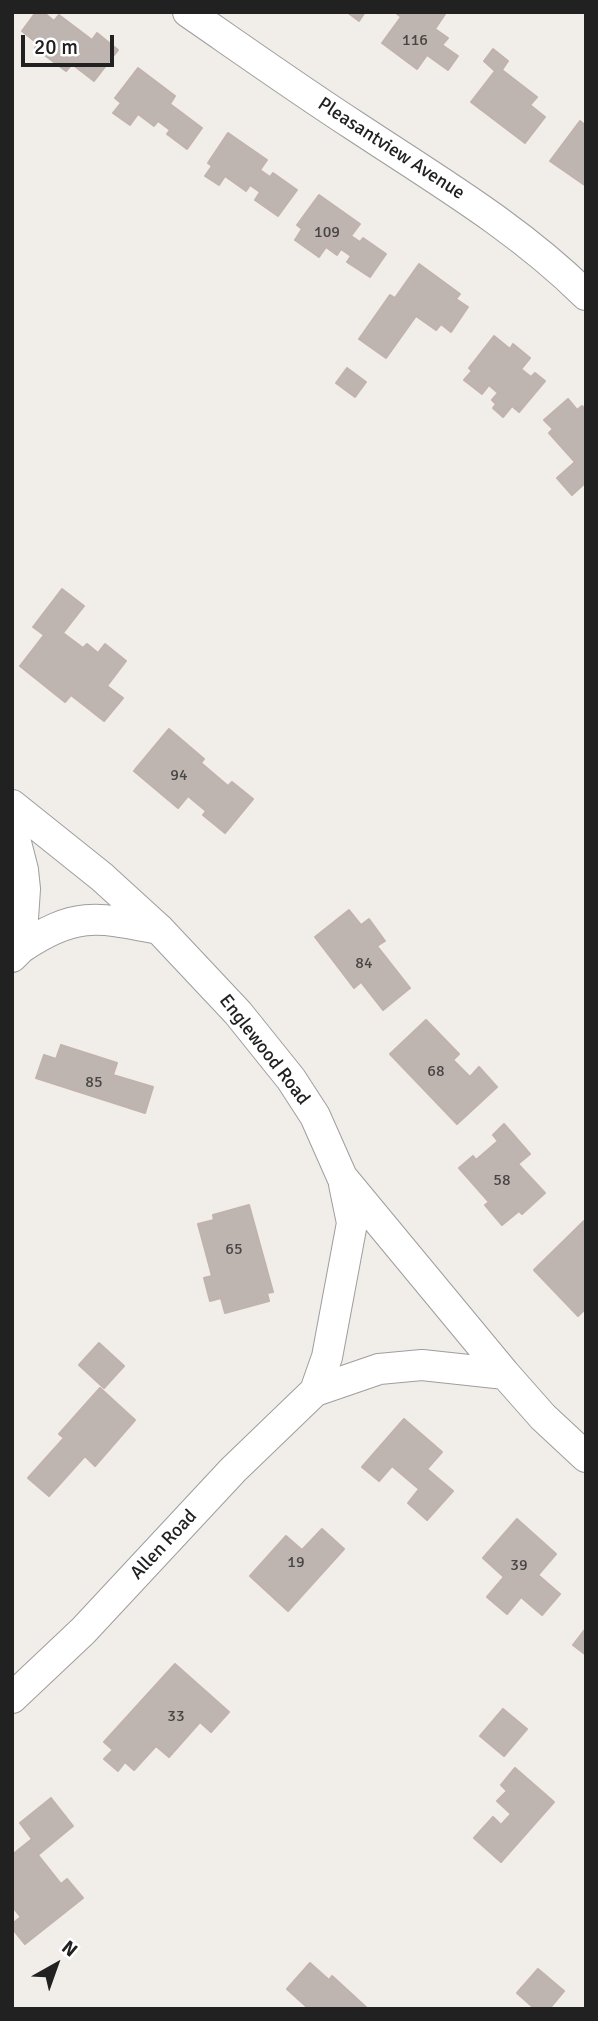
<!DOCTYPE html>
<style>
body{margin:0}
#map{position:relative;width:598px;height:2021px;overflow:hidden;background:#f1ede9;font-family:Signika,sans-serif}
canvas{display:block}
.frame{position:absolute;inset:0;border:14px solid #212121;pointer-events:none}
.north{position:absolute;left:21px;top:1930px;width:70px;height:70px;-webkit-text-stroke:5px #fff;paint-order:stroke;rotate:40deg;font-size:19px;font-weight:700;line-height:28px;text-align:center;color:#212121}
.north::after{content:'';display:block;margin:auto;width:24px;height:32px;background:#212121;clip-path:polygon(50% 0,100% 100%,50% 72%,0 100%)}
.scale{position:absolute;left:21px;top:35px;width:93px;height:32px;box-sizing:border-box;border:4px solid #212121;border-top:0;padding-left:9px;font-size:21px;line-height:24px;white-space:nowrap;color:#212121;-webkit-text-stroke:5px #fff;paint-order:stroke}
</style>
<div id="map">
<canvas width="598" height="2021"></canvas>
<div class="frame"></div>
<div class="north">N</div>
<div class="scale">20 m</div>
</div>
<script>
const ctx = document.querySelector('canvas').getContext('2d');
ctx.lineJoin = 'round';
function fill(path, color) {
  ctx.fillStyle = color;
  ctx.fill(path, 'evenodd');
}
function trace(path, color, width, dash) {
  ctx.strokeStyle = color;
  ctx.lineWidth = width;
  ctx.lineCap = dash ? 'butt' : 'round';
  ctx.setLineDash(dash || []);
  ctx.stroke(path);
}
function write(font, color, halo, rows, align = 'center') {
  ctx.font = font + ' Signika,sans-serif';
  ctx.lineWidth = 5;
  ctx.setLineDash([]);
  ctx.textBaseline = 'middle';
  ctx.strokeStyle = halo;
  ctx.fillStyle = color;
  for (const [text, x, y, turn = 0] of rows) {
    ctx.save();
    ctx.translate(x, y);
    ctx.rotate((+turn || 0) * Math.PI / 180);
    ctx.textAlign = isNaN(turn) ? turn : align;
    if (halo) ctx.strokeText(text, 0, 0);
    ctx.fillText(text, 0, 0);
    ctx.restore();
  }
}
const building = new Path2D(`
 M36,12H43L54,21L59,15L92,40L97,33L118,50L94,81L72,64L66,71L35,48L38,44L22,31Z
 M347,12H365L359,21Z
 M395,12H442L445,14L435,29L448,38L442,45L458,56L448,70L427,55L417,69L382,43L401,17Z
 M493,49L508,61L502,70L537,97L530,105L545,117L525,143L471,102L495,71L484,61Z
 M138,68L175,96L170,104L202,128L187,149L167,134L170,130L158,121L154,126L138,114L130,125L113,113L121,103L115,98Z
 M580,121L586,126V186L550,161Z
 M228,133L267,160L260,170L270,177L273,173L297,190L278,216L255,200L260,192L250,185L246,191L225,176L219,185L205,176L212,166L208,163Z
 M319,195L360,224L351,236L360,242L363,238L386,254L370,277L347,262L351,256L341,249L337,255L326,247L319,257L295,240L302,229L297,225Z
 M419,264L460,294L456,299L468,307L451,332L441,324L436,330L416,316L386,358L359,339L390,295L395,298Z
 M494,336L510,349L513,344L530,358L521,369L531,377L535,373L545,381L519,412L512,406L503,417L493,408L496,404L492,400L498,393L489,385L482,394L464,380L472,371L469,368Z
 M347,368L366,382L355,397L336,383Z
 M568,399L577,410L582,406L586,410V482L572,495L557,478L575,462L549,433L553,429L544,420Z
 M62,589L84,606L63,633L83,648L87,644L98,653L105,644L126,661L107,686L123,698L104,721L71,695L65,702L20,666L44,635L33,627Z
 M169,729L204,759L201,763L228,786L232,782L253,799L225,833L203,815L206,811L188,796L178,808L134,771Z
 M349,910L361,925L369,919L385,941L377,946L410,988L383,1010L361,982L354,988L315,937Z
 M426,1020L459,1054L453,1060L470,1077L479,1067L497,1087L457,1124L390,1054Z
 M61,1045L117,1063L113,1075L153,1087L145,1113L36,1078L44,1055L56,1059Z
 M504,1124L530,1154L518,1164L545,1193L522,1214L519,1211L502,1225L485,1205L489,1202L459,1168L473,1156L476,1160L498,1141L493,1135Z
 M249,1205L273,1292L267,1293L269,1301L225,1313L221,1298L210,1301L204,1278L212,1276L198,1224L214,1220L213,1215Z
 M584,1221L586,1308L578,1316L534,1270Z
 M99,1343L124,1366L104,1388L79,1365Z
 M100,1388L135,1420L95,1466L85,1456L49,1496L28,1478L64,1438L59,1434Z
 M404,1419L442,1452L427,1469L453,1491L427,1520L408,1503L419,1489L392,1466L379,1481L362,1467Z
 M517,1519L556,1554L538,1575L560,1594L542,1615L521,1597L507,1614L487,1597L504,1577L483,1558Z
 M322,1529L344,1549L288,1611L250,1576L286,1536L302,1550Z
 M586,1628V1655L573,1645Z
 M175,1664L229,1712L211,1732L200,1722L169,1757L156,1746L134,1770L125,1762L118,1771L104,1759L113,1750L104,1742Z
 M503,1709L527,1729L504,1756L480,1736Z
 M515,1768L554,1802L501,1862L474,1838L493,1817L501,1825L511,1814L497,1801L507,1791L501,1785Z
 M51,1798L73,1826L38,1855L61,1884L67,1879L83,1898L25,1944L12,1928V1924L21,1917L12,1906V1901L15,1899L12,1895V1855L32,1839L20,1823Z
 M310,1963L329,1980L332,1976L368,2009H309L287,1989Z
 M538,1969L564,1991L549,2009H535L517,1993Z`);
fill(building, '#beb5b1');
trace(building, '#c1b2ac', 2);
const minor = new Path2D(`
 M188,12C243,50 298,89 355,126C435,179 517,227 586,295
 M12,805L102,877L159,929L238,1013L291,1079L315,1116L342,1177L505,1374L543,1417L586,1457
 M12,827L23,870L25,889L21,948L12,957
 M21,948C75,911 98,917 159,929
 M315,1391L327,1357L352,1223L344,1184
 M12,1698L83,1631L233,1470L315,1391L379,1369L422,1365L505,1374`);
trace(minor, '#9e9e9e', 32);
trace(minor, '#fff', 30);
write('16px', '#484645', null, [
 ["116",415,41],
 ["109",327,233],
 ["94",179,776],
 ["84",364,964],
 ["68",436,1072],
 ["85",94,1083],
 ["58",502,1181],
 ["65",234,1250],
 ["19",296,1563],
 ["39",519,1566],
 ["33",176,1717]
]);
write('19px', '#212121', '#fff', [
 ["Pleasantview Avenue",391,149,33],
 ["Englewood Road",264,1050,52],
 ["Allen Road",164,1545,-47]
]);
</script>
